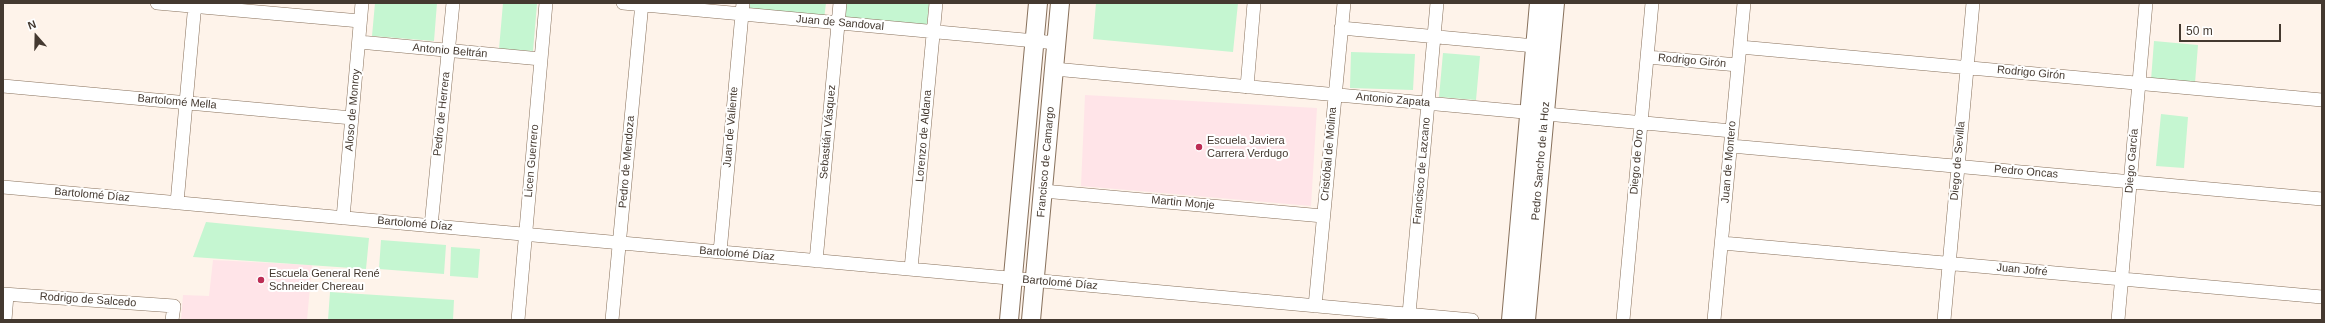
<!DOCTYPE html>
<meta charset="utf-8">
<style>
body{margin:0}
#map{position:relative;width:2325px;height:323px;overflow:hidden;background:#fef3ea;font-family:Arial,sans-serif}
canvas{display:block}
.frame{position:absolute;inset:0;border:4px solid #443930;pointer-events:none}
.north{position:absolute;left:16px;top:16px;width:40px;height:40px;-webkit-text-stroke:3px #fff;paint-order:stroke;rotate:340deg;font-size:11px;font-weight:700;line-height:16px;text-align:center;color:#443930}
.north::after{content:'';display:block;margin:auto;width:14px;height:18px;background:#443930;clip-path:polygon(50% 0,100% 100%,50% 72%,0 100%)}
.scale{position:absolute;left:2179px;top:24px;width:102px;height:18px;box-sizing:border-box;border:2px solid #443930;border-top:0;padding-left:5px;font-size:12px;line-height:14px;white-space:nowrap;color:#443930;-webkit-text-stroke:3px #fff;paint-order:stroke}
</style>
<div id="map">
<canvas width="2325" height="323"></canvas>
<div class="frame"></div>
<div class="north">N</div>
<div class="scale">50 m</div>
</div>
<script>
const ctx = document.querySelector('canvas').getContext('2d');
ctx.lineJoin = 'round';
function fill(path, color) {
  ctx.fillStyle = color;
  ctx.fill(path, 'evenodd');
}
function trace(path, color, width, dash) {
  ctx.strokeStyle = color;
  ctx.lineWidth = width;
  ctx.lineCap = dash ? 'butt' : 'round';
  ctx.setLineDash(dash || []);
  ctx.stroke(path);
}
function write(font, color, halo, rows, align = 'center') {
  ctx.font = font + ' Arial,sans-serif';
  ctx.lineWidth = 4;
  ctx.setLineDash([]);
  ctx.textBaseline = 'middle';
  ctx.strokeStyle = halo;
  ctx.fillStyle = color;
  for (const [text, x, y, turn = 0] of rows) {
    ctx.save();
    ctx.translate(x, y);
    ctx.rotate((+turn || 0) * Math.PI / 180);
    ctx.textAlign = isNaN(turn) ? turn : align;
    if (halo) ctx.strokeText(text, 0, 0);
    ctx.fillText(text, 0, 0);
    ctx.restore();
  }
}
fill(new Path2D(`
 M1085,95L1317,108L1311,206L1081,186Z
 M213,260L312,265L307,320H181L183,295L209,296Z`), '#ffe4e8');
fill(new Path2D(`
 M375,3H437L434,41L372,36Z
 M503,3L537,4L533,51L499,49Z
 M750,3H826L824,19L749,13Z
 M845,3H929L927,25L844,18Z
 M1096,3H1238L1233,52L1093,39Z
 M2154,41L2198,45L2195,83L2151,80Z
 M1351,52L1415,54L1413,90L1350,88Z
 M1443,53L1480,56L1476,100L1439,97Z
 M2161,114L2188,117L2184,168L2156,166Z
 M206,222L369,238L366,269L193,257Z
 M381,240L446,245L444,274L379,269Z
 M451,247L480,249L478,278L450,276Z
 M330,292L454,300L453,320H328Z`), '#c5f6d1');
const street = new Path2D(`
 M157,3L360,21
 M623,3L1057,43
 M1341,28L1535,46
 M359,42L541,59
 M1740,47L2322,100
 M1647,57L1738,65
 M1054,69L1732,131
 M3,86L352,118
 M1247,87L1254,3
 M1731,146L2322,199
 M3,187L1472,320
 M1043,191L1323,216
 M177,203L195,3
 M343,218L362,3
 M431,226L453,3
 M1722,243L2322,297
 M720,252L743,3
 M816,261L840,3
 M911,269L936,3
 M3,294L174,306L172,320
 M1315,306L1344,3
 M1409,314L1437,3
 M5,320L7,295
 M518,320L546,3
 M612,320L642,3
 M1623,320L1652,3
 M1714,320L1744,3
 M1944,320L1973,3
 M2118,320L2146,3`);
const secondary = new Path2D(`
 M1009,320L1038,3
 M1031,320L1060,3
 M1511,320L1539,3
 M1526,320L1555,3`);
trace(street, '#88715c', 14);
trace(secondary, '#88715c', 20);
trace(street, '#fff', 13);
trace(secondary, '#fff', 18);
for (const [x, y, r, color] of [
 [1199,147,4,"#bc2c54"],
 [261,280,4,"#bc2c54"]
]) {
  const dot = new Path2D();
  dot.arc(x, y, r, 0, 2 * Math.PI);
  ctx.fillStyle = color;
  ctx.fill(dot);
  trace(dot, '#fff', 1.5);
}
write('11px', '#443930', '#fff', [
 ["Juan de Sandoval",840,23,5],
 ["Antonio Beltrán",450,51,5],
 ["Rodrigo Girón",1692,61,5],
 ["Rodrigo Girón",2031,73,5],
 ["Antonio Zapata",1393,100,5],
 ["Bartolomé Mella",177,102,5],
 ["Aloso de Monroy",353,110,-85],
 ["Pedro de Herrera",442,114,-84],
 ["Juan de Valiente",731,127,-85],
 ["Sebastián Vásquez",828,132,-85],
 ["Lorenzo de Aldana",924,136,-85],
 ["Cristóbal de Molina",1329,154,-85],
 ["Licen Guerrero",532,161,-85],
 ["Pedro Sancho de la Hoz",1541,161,-85],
 ["Diego de Sevilla",1958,161,-85],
 ["Diego García",2132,161,-85],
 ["Pedro de Mendoza",627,162,-85],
 ["Francisco de Camargo",1046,162,-85],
 ["Diego de Oro",1637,162,-85],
 ["Juan de Montero",1729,162,-85],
 ["Francisco de Lazcano",1422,171,-85],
 ["Pedro Oncas",2026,172,5],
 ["Bartolomé Díaz",92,195,5],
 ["Martin Monje",1183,203,5],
 ["Bartolomé Díaz",415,224,5],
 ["Bartolomé Díaz",737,254,5],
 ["Juan Jofré",2022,270,5],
 ["Bartolomé Díaz",1060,283,5],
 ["Rodrigo de Salcedo",88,300,4]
]);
write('11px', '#443930', '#fff', [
 ["Escuela Javiera",1207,141],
 ["Carrera Verdugo",1207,154],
 ["Escuela General René",269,274],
 ["Schneider Chereau",269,287]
], 'left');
</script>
